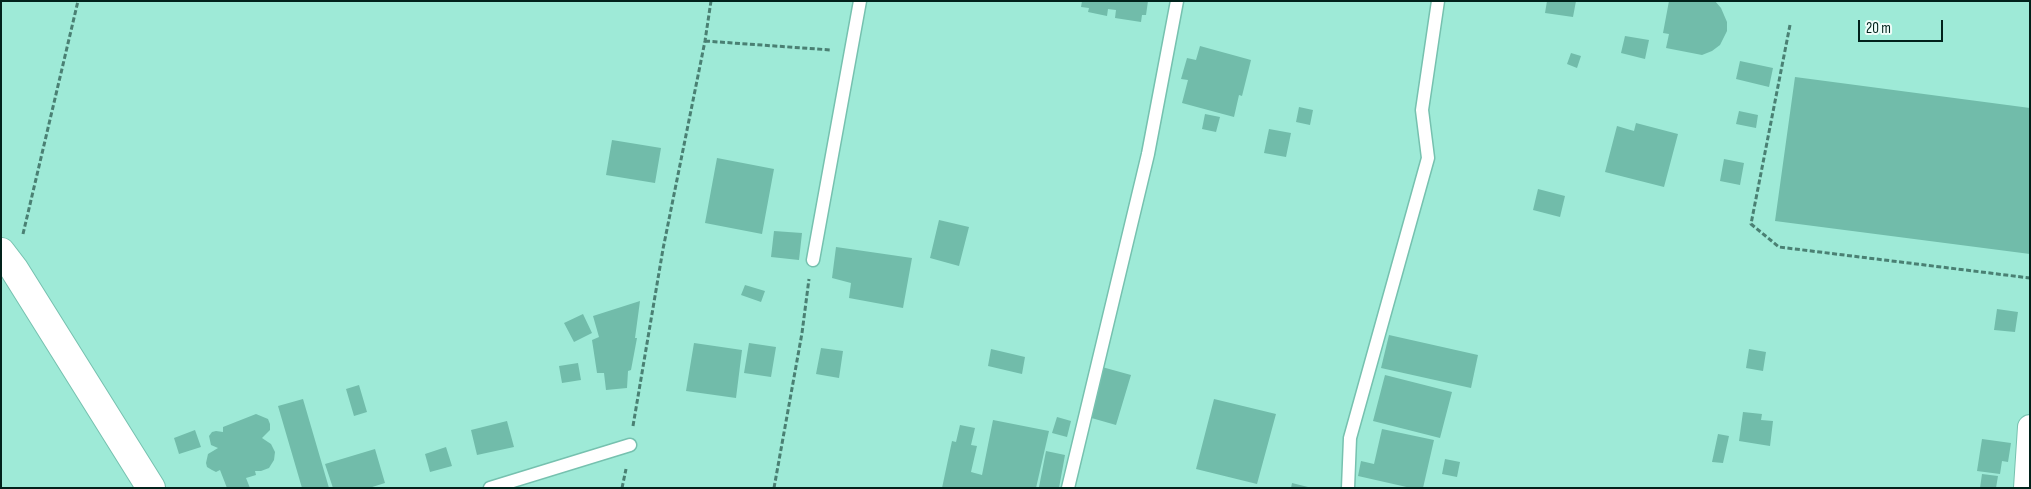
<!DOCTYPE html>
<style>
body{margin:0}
#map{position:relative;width:2031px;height:489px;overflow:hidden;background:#9eead7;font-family:"Sofia Sans Condensed",sans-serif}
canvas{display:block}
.frame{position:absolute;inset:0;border:2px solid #01221b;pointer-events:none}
.scale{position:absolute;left:1858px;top:20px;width:85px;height:22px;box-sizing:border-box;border:2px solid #01221b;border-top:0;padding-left:6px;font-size:15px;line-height:18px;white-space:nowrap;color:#01221b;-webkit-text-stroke:4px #effdf9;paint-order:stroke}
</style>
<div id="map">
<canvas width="2031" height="489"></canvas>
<div class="frame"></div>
<div class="scale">20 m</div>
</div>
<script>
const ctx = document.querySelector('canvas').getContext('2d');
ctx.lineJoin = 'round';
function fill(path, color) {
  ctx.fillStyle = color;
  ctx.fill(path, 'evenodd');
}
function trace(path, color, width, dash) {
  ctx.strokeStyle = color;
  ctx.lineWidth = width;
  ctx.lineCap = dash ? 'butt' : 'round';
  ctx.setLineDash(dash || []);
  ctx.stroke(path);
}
fill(new Path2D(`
 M1082,1H1148L1146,15H1142L1141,22L1115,18L1116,10L1108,9L1107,16L1088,12L1089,8L1081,7Z
 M1547,1H1576L1573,17L1545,13Z
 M1669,1H1715L1721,8L1727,22V31L1720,45L1712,51L1702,55L1666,48L1669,34L1663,33Z
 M1625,36L1649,40L1645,59L1621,53Z
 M1200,46L1251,60L1242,96L1239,95L1234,117L1182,103L1188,80L1181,79L1187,58L1196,60Z
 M1571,53L1581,56L1577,68L1567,64Z
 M1740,61L1773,68L1769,87L1736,79Z
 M1795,77L2030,108V254L1775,221Z
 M1299,107L1313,110L1310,125L1296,122Z
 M1739,111L1758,115L1756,128L1736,124Z
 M1205,114L1220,117L1216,132L1202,129Z
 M1636,123L1678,134L1664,187L1605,172L1617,126L1634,131Z
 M1269,129L1291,133L1286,157L1264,153Z
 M612,140L661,148L655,183L606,175Z
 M717,158L774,169L762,234L705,223Z
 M1724,159L1744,163L1740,185L1720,181Z
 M1538,189L1565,196L1560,217L1533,210Z
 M939,220L969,227L959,266L930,258Z
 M774,231L802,233L799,260L771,257Z
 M836,247L912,258L903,308L849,298L851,283L832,278Z
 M745,285L765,291L761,302L741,295Z
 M640,301L635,338H637L631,370L628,371L627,388L606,390L604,373H597L592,340L599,337L593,316Z
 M1997,309L2018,312L2015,332L1994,330Z
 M583,314L592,333L574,342L564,323Z
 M1389,335L1478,355L1471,388L1381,368Z
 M694,343L742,350L736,398L686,391Z
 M749,343L776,347L771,377L744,373Z
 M821,348L843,351L839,378L816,374Z
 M991,349L1025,357L1022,374L988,366Z
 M1749,349L1766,352L1763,371L1746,368Z
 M578,363L581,380L562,383L559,366Z
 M1102,367L1131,375L1116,425L1088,417Z
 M1385,375L1452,392L1440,438L1373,421Z
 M359,385L367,412L354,416L346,389Z
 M303,399L329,488H302L278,406Z
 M1214,399L1276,414L1257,484L1196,469Z
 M1743,412L1762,414L1761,420L1773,421L1770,446L1739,441Z
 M256,414L268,419L270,424V430L262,438L271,444L275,452L274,460L269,468L261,471H255L256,475L246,478L250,488H227L220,470L216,472L212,470L207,467L206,463L208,454L218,448L211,445L209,436L212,432L216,431L223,432V427Z
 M1057,417L1071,421L1067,437L1052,433Z
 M993,420L1049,431L1036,488H942L952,441L956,442L960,425L975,428L971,445L977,446L971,472L982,475Z
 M507,421L514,447L477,455L471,430Z
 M1382,429L1434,440L1423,488H1411L1358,476L1361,461L1374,464Z
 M195,430L201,447L179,454L174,438Z
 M1718,434L1729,436L1723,463L1712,462Z
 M1982,439L2011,443L2008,462L2002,461L2000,474L1977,471Z
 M446,447L452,466L430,472L425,454Z
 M375,449L385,483L369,488H333L325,464Z
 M1046,451L1065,455L1059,488L1039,487Z
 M1445,459L1460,462L1457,477L1442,474Z
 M1982,474L1998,476L1996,488H1980Z
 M1292,483L1308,487V488H1291Z`), '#71bcaa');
const service = new Path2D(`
 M813,260L860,1
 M490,488L630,445
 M1068,488L1148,154L1177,1
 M1348,488L1350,438L1428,158L1422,110L1438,1`);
const minor = new Path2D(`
 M2026,488L2030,427`);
const tertiary = new Path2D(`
 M1,252L14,269L151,488`);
trace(service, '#76c1af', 15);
trace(minor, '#76c1af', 26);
trace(tertiary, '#76c1af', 30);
trace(new Path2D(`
 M1790,25L1751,224L1779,247L2030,278
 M705,41L831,50
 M23,234L78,1
 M633,426L663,249L705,41L711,1
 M622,488L626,469
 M774,488L802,333L809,279`), '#4a8073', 3, [5, 2.5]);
trace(service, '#fff', 12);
trace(minor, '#fff', 24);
trace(tertiary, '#fff', 28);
</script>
